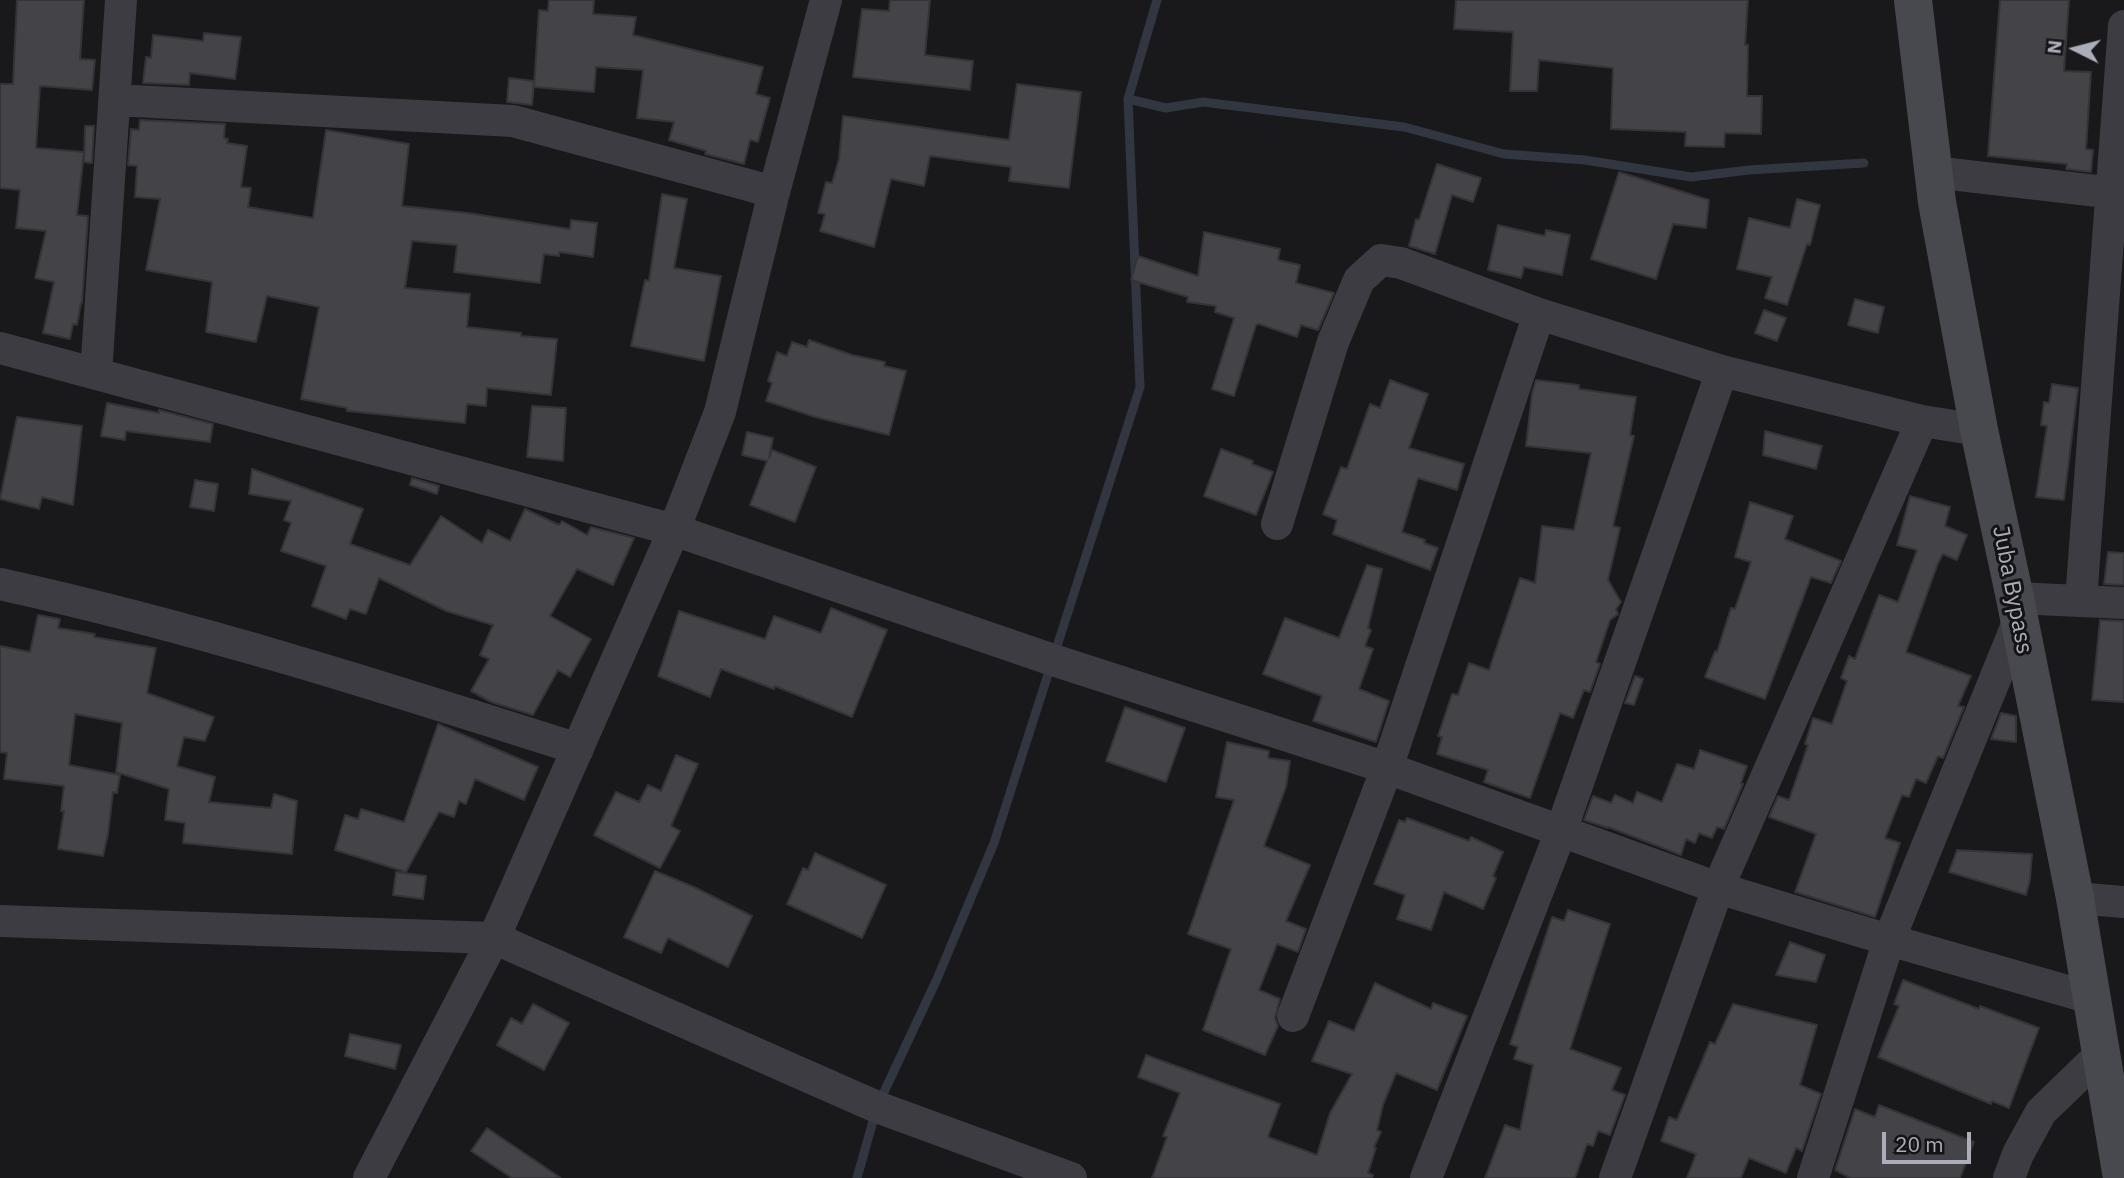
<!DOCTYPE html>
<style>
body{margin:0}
#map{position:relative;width:2124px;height:1178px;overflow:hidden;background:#19191b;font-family:"IBM Plex Sans",sans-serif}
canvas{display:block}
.north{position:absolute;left:2040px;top:14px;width:70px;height:70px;-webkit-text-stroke:5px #141416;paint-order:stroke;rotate:276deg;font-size:19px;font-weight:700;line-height:28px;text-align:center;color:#acadba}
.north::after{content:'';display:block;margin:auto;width:24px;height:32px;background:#acadba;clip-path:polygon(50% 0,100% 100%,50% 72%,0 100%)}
.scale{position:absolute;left:1882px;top:1132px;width:89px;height:32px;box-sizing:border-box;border:4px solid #acadba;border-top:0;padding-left:9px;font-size:21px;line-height:24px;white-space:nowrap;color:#acadba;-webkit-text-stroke:5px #141416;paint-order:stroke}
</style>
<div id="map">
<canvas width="2124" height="1178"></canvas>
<div class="north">N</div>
<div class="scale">20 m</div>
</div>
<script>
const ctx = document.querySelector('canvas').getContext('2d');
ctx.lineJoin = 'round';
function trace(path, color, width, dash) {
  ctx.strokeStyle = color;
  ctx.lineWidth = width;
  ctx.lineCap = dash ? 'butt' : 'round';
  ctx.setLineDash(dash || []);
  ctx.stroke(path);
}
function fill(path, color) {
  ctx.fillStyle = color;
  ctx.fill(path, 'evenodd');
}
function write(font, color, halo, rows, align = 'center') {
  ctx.font = font + ' "IBM Plex Sans",sans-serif';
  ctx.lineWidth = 6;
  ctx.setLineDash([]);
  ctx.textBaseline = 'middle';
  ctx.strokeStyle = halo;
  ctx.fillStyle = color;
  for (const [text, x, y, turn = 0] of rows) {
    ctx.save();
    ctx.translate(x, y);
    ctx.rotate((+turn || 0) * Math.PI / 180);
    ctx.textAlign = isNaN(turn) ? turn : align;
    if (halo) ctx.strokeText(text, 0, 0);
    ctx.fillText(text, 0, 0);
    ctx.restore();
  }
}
trace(new Path2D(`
 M1128,99L1166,108L1203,102L1404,127L1504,154L1585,160L1691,177L1749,170L1864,163
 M857,1178L877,1107L937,979L994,843L1140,387L1128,99L1157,0`), '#313640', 9);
const building = new Path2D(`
 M17,0H84L80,59L95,60L92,90L40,86L36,148L84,152L77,215L88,216L82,303H81L77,325L73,324L70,339L43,333L54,282L35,278L46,231L16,228L20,190L0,188V84H13Z
 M549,0H594L593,14L636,17L633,35L763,67L756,94L770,98L758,142L750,140L744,164L705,154L706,151L669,140L674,122L637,118L643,70L596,67L594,92L534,87L539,10L548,11Z
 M890,0H930L925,55L973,61L970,90L853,77L862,9L889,11Z
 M1456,0H1748L1745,45H1748L1747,96H1762L1761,134L1725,133L1724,147L1685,146L1686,132L1611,129L1613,68L1539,60L1537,91H1510L1513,32L1454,29Z
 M2000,0H2069L2064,71L2091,72L2086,149L2093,150L2091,172L2066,169L2067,164L1988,156Z
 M204,33L241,37L235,79L190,73L189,85L143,83L146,57L151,58L153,35L203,41Z
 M509,78L534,81L532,105L507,102Z
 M1017,84L1081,92L1069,188L1009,181L1011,167L930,156L924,186L891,179L874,247L820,231L825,214L818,213L826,182L832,183L839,159L843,116L1009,140Z
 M140,120L225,124L224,138L228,139L227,143L247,146L241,187L251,188L248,207L313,218L326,130L409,144L402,206L468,213L570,229L571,220L597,223L593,257L559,252V256L544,254L540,283L454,272L457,245L412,241L405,288L470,294L467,327L521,333V336L557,339L551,395L487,388L486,406L467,404L465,423L347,411V408L301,399L319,307L267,296L256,342L206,332L212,282L146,270L160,199L135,197L137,166L128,165L131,129L139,130Z
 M85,126H94L92,163L84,162Z
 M1437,164L1481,178L1473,202L1452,195L1435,254L1409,246L1416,219L1419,220Z
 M1619,172L1709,200L1706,228L1673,224L1656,279L1591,259Z
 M662,194L687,199L674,268L721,276L704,361L631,346L645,280L649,281Z
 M1797,199L1820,205L1810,245L1807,244L1787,305L1765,298L1772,277L1737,269L1749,218L1790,228Z
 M1498,225L1545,236L1546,230L1570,235L1562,275L1524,267L1521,278L1488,270Z
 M1204,232L1280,249L1278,260L1300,265L1296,283L1334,293L1318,330L1301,325L1297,337L1259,324L1256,325L1234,396L1212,389L1234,318L1215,312L1216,306L1187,302L1188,297L1131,280L1138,256L1198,276Z
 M1855,299L1884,307L1878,333L1848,325Z
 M1764,310L1786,318L1777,341L1755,333Z
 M809,340L852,355L885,362L884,366L906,371L889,435L815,417L766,401L772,383L768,381L777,352L787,356L792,342L807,347Z
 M1390,380L1428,394L1409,448L1464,464L1457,490L1418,478L1402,532L1425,540L1424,543L1438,548L1430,570L1333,534L1337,520L1323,514L1341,467L1347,469L1370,404L1380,408Z
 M1536,380L1579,385V389L1636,397L1630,435L1634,436L1613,526L1620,528L1608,580L1621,602L1616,609L1618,614L1610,620L1596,662L1600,664L1590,692L1584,690L1573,718L1560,713L1530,798L1484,782L1488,770L1437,754L1442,737L1438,736L1452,694L1458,695L1469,663L1489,670L1520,578L1535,583L1542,526L1574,530L1591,453L1526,446L1532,393Z
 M2052,384L2078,388L2064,500L2036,497L2047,426L2041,425L2044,402L2049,403Z
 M107,403L159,413V410L213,424L210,442L126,431L125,440L101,436Z
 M532,406L566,408L563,461L527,457Z
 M17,417L82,426L73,505L42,497L39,509L0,499Z
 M1765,431L1822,446L1816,469L1763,455Z
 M747,432L773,438L769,458L772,450L816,467L795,522L750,505L767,461L742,455Z
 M1221,449L1253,461L1252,464L1273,472L1256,515L1204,496Z
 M252,469L363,509L350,544L410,565L441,516L482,543L488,530L510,541L525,509L559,525L562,521L587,535L591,527L634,538L613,585L577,569L550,616L591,639L570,677L558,670L533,715L491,702L471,691L489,659L480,655L493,625L446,611L379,578L366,614L350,609L346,619L312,606L326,566L281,551L291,523L284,520L291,501L249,494Z
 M412,478L439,486L437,494L410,485Z
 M195,480L218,484L214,511L190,507Z
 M1910,496L1950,507L1945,526L1967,535L1957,560L1943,554L1938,563L1906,652L1971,676L1958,706L1964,707L1943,758L1938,756L1926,783L1916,779L1909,797L1902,795L1885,838L1900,843L1875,917L1795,892L1816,834L1769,817L1778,796L1789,800L1808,745L1805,744L1813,718L1832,724L1847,681L1841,678L1849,656L1855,659L1879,595L1898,602L1917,550L1897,545Z
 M1750,502L1793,516L1785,539L1841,561L1831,583L1811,577L1765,699L1705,677L1715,651L1717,652L1731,608L1735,609L1751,562L1735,557Z
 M2108,552L2124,553V585L2104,584Z
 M1367,565L1382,569L1368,628L1371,630L1365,646L1373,649L1359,689L1389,701L1376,742L1313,721L1322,696L1263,674L1285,618L1339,638Z
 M831,608L887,630L852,717L775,686L774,689L721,669L710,697L658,676L679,611L765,639L774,616L821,633Z
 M38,615L60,619L58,628L95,634L94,637L156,648L147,693L214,717L205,741L184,737L177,766L215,777L209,802L271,808L274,794L297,801L292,854L183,843L185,823L165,820L169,789L116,772L122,723L75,714L69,765L120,775L117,793L113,792L108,834L103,856L58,849L64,811H61L64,786L4,779L7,753L0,752V646L30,652Z
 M2100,620L2124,621V702L2092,700Z
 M1635,676L1643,679L1634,705L1625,703Z
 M1125,707L1185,728L1166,782L1106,761Z
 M2001,713L2016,716V742L1991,739Z
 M438,724L538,767L524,800L475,779L466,804L459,801L454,817L439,812L406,872L335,850L345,815L358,819L361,809L404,822Z
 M1227,742L1269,751L1268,758L1290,761L1286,787L1264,846L1310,865L1286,921L1306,929L1298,952L1277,944L1259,990L1280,999L1275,1018L1278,1026L1265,1055L1203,1030L1231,949L1188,934L1234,800L1216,797Z
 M1700,750L1747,766L1741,783L1743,784L1724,829L1717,827L1712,838L1699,833L1695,843L1686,839L1681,855L1608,827V828L1584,820L1593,796L1611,803L1615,795L1633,803L1637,792L1662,802L1677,764L1694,769Z
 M676,755L698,764L671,826L680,831L660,868L594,835L616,792L639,802L648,785L661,791Z
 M1407,818L1469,841L1471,837L1503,852L1493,876L1496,878L1483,909L1444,892L1431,930L1397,919L1405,895L1374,884L1399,820L1405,822Z
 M1957,850L2032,854L2030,880L2026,895L1949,872Z
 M815,853L886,885L862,938L787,904L803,868L808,870Z
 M655,871L694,887L752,916L728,967L668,938L661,953L624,937Z
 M396,872L426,876L423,899L393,895Z
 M1568,910L1610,924L1570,1049L1621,1068L1612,1090L1625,1095L1610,1135L1598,1131L1593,1146L1587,1144L1575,1178H1485L1505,1125L1520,1130L1533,1065L1514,1059L1518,1047L1510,1044L1552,917L1564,921Z
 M1790,942L1825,955L1816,982L1776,975Z
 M1903,980L1979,1009L1980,1006L2039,1028L2009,1108L1992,1101L1991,1104L1878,1057L1899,1006L1894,1004Z
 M1375,983L1431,1009L1433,1003L1467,1016L1437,1090L1396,1073L1383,1105L1377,1130L1381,1132L1374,1147L1376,1148L1368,1173L1373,1175L1372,1178H1152L1167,1137L1163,1136L1180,1093L1138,1077L1146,1055L1280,1104L1268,1137L1317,1155L1330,1113L1352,1074L1312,1061L1329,1021L1354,1031Z
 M533,1004L569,1023L544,1070L497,1045L511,1018L522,1024Z
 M1733,1004L1817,1025L1800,1085L1821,1094L1802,1151L1796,1148L1786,1173L1749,1158L1741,1178H1687L1696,1154L1661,1141L1669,1117L1677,1120L1710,1042L1715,1044Z
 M350,1034L401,1045L395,1069L345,1056Z
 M1879,1105L1974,1142L1960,1178H1850L1835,1170L1855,1109L1875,1117Z
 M487,1128L561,1178H512L471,1151Z`);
fill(building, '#444348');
trace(building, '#343337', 2);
trace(new Path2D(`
 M115,100L513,121L774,192
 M1933,172L2124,194
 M0,348L674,530L1053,660L1387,768L1718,888L1889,940L2091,998
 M96,374L121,0
 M1277,524L1333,342L1359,280L1381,260L1401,263L1539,314L1722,371L1922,421L1979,430
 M0,584C196,627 387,688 578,749
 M2015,598L2124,603
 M2081,600L2124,26
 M2075,898L2124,902
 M0,921L494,938L877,1107L1071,1178
 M1293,1016L1387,768L1539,314
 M369,1178L494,938L674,530L720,412L774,192L826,0
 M1426,1178L1561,831L1722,371
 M1615,1178L1718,888L1922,421
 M1813,1178L1889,940L2019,620
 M2009,1178L2018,1154L2041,1112L2102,1053`), '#3c3c42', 32);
trace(new Path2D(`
 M1913,0L1937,202L1979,430L2015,598L2075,898L2122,1178`), '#48484f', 38);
write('23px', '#acadba', '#141416', [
 ["Juba Bypass",2012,590,79]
]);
</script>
